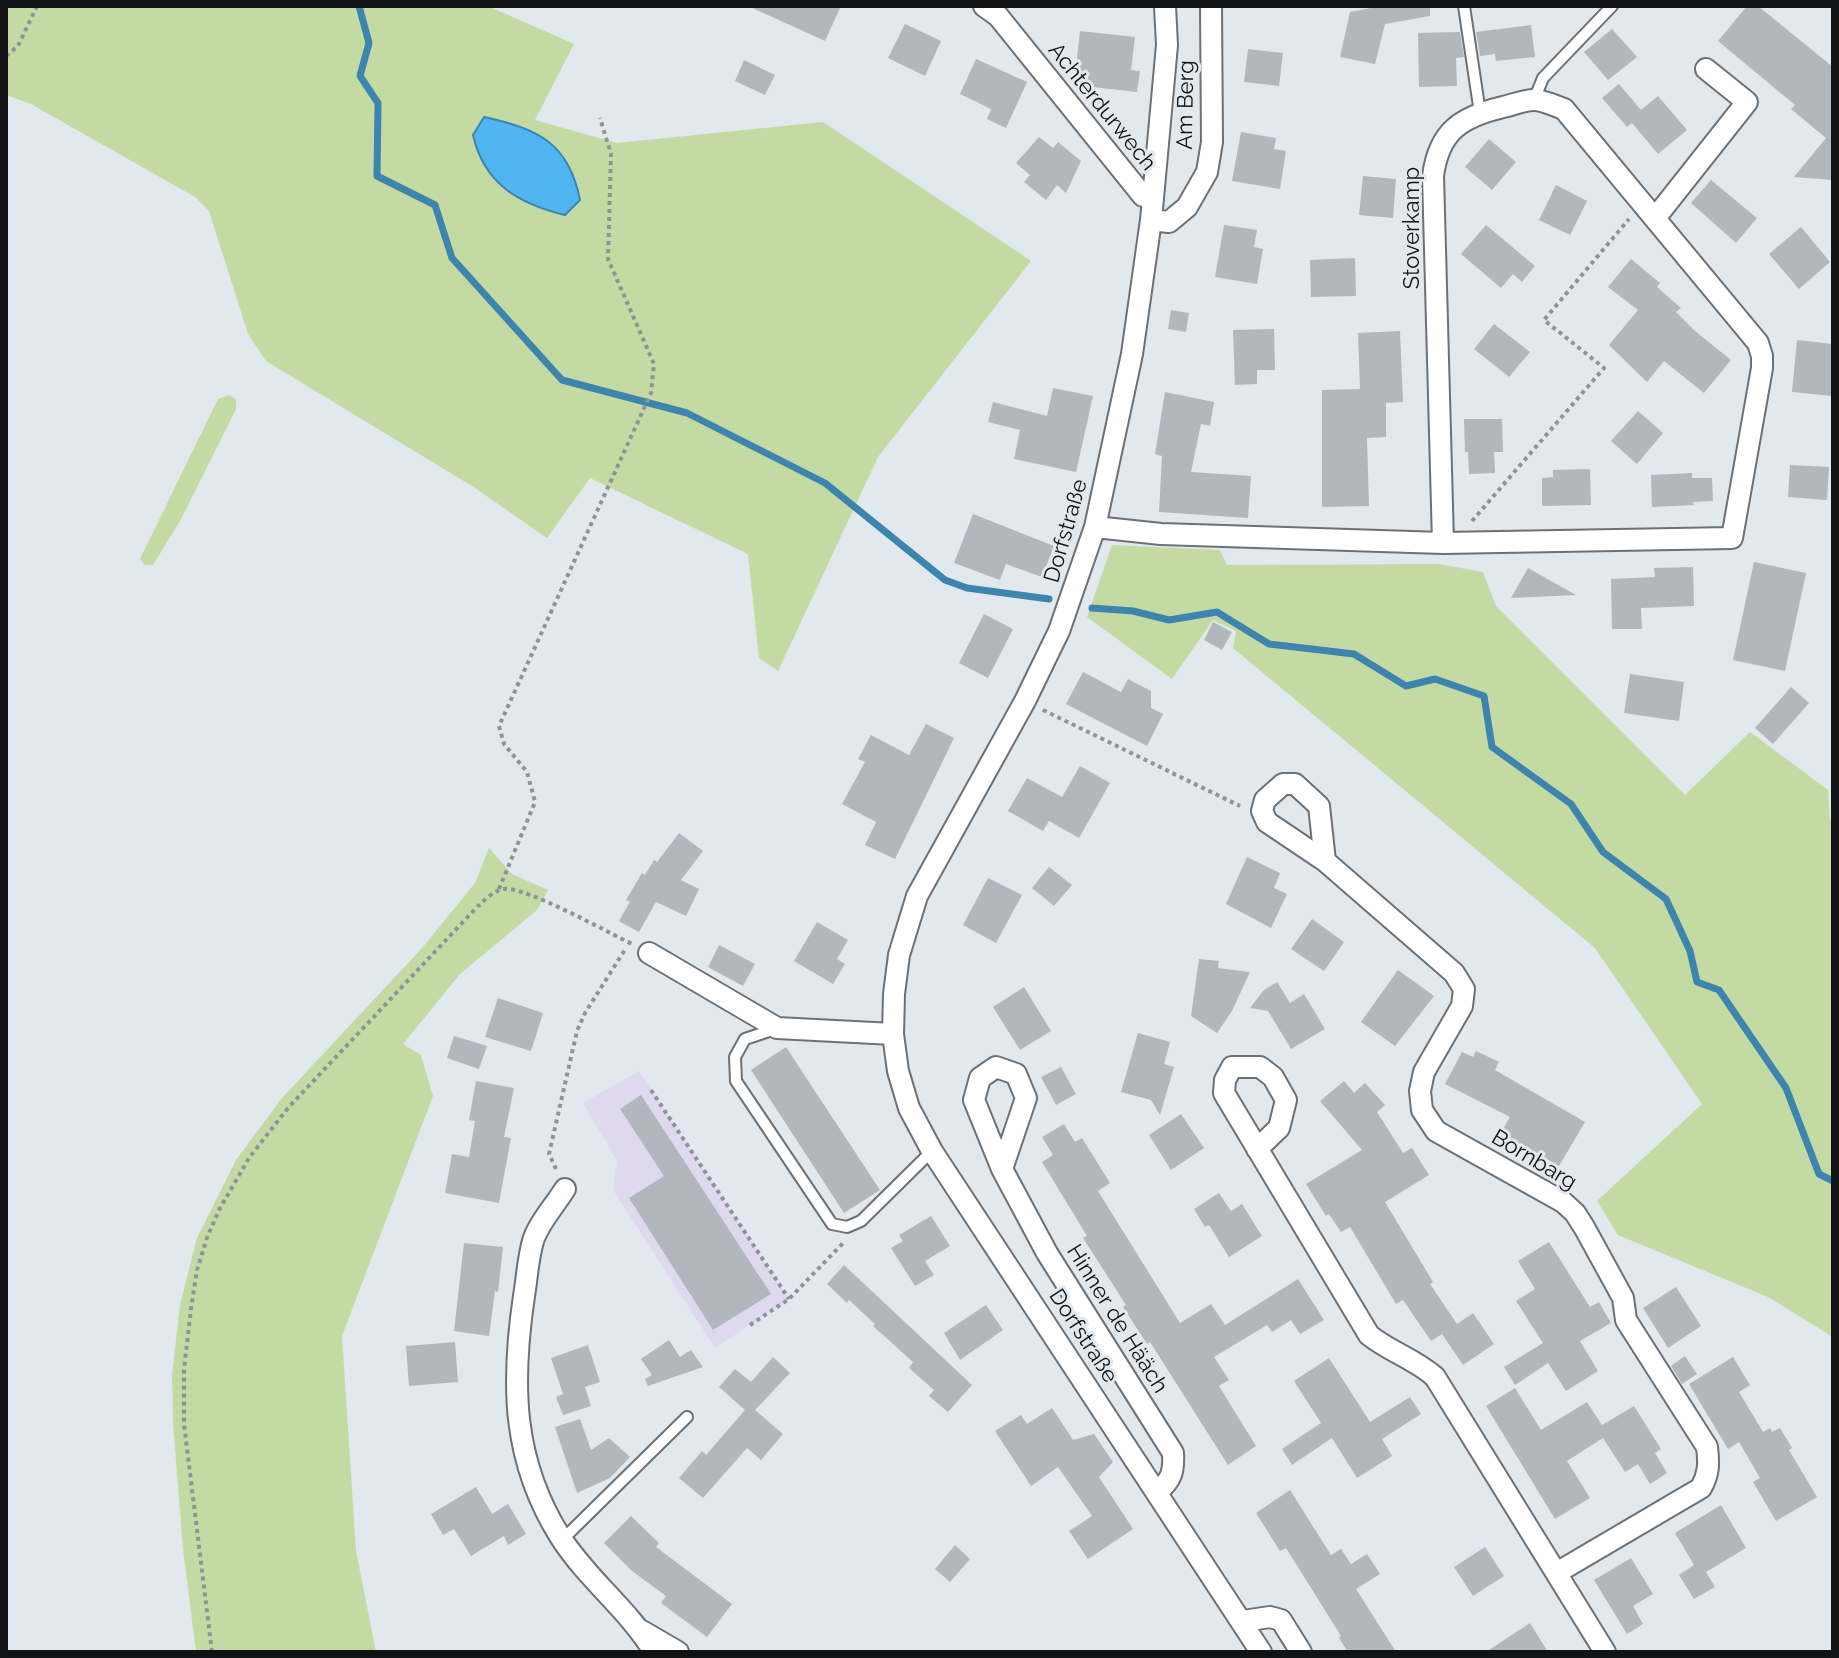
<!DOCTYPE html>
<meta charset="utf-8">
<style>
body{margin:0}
#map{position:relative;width:1839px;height:1658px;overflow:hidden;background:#e1e8ee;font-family:Raleway,sans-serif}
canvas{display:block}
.frame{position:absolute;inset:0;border:8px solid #101214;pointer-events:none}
</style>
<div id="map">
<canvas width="1839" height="1658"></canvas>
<div class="frame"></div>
</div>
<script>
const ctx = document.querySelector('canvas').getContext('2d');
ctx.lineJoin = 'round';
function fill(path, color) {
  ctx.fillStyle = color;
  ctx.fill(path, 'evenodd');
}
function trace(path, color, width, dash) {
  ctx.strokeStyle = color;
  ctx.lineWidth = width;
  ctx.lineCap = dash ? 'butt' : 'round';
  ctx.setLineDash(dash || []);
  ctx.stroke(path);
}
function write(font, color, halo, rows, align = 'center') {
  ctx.font = font + ' Raleway,sans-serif';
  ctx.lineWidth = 6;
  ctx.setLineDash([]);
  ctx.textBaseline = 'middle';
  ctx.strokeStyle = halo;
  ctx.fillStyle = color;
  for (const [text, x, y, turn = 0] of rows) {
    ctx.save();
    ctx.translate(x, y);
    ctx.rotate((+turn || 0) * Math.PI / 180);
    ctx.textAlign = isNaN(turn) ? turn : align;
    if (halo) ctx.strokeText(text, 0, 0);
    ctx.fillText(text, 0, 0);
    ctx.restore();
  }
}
fill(new Path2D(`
 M639,1071L789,1299L715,1348L613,1190L617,1161L583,1103Z`), '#dfd9ef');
fill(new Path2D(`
 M6,6H488L574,44L535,120L617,143L823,122L1031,261L878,457L778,671L759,658L748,554L590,478L547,538L472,486L266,361L248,334L209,211L195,197L31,104L6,95Z
 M229,395L236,399V409L180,521L153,565H145L140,559L218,399Z
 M1112,545L1220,550L1227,565L1439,564L1483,572L1496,606L1685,795L1750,732L1828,790L1830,820L1833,823V1337L1768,1297L1618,1235L1597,1201L1702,1104L1595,948L1233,648L1236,631L1213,620L1172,679L1087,617Z
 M489,848L512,874L548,890L537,910L460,974L403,1044L421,1055L433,1096L342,1336L356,1551L376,1652H196L183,1549L173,1424L172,1375L180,1305L197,1238L236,1160L282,1098L423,947L475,883Z`), '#c4daa3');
const water = new Path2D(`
 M484,117C537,128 569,143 580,200L565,215C519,204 484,184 473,135Z`);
fill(water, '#50b5f1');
trace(water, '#3d84af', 2);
trace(new Path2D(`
 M359,6L369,43L360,76L378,103L377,176L435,205L452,258L562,380L687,413L825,483L945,580L967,588L1049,599
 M1092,608L1133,611L1169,620L1217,612L1269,644L1354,654L1406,686L1435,679L1484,696L1492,747L1571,804L1603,852L1666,899L1690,951L1697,982L1719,990L1786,1088L1819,1174L1833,1181`), '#3d84af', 7);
fill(new Path2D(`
 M748,6H841L825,41Z
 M1381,6H1430V16L1385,24L1375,64L1340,57L1350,12Z
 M1747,6H1758L1833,67V180L1794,177L1826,138L1791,109L1795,105L1718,41Z
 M905,24L941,41L925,76L888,58Z
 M1531,25L1535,57L1496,61L1495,54L1480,56L1476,32Z
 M1612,29L1637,57L1608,80L1584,52Z
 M1080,31L1135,37L1131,70L1140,71L1137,92L1074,85Z
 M1460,32L1464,57L1456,58L1457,86L1419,87L1418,33Z
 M1248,49L1283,53L1279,86L1244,82Z
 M976,59L1027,82L1006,128L987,119L991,109L960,94Z
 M744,60L775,75L765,95L735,81Z
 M1619,84L1641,110L1658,96L1687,130L1658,154L1632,123L1627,127L1602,98Z
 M1241,132L1276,138L1274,149L1286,151L1280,189L1232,181Z
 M1039,137L1053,148L1058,142L1081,161L1066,193L1057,185L1046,200L1024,182L1030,175L1016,163Z
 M1489,139L1516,162L1492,190L1465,167Z
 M1363,176L1396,179L1393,218L1359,215Z
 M1711,180L1757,218L1736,243L1691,203Z
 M1556,185L1587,201L1570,235L1539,220Z
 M1224,225L1257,230L1254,247L1263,249L1257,284L1215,277Z
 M1486,225L1535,266L1522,282L1513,274L1501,288L1461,254Z
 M1801,227L1830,262L1799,289L1769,254Z
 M1355,258L1356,296L1311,297L1310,260Z
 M1631,259L1660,283L1657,287L1681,308L1676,312L1695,331L1731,360L1704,393L1664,361L1647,382L1609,345L1638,310L1608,287Z
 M1171,310L1189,313L1186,332L1168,329Z
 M1494,324L1530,352L1509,377L1474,349Z
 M1274,329L1275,370H1257V384L1235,385L1233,330Z
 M1400,331L1403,402L1386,403V437L1367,438L1369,506L1322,507V390L1360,389L1358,333Z
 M1797,340L1833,344V396L1792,392Z
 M1053,388L1093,396L1076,472L1014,459L1020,430L988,422L993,402L1047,416Z
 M1165,392L1214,402L1210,426L1201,424L1191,472L1251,476L1248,518L1159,512L1162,456L1155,454Z
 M1638,411L1663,433L1637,464L1611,441Z
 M1464,419H1502L1503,452H1494L1495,473L1469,474L1468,452H1465Z
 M1790,465L1829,467L1827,500L1788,497Z
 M1590,469L1591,505L1542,506V478L1553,477V470Z
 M1692,473V478H1712L1713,501L1693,502L1694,505L1652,507L1651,475Z
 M973,514L1054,546L1042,577L1006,564L1000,580L954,563Z
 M1754,562L1806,573L1785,671L1733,660Z
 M1693,567L1694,606L1641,608L1642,629H1612L1611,579L1655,577L1654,568Z
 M1528,568L1576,595L1511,598Z
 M984,614L1013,629L988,678L959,663Z
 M1213,622L1232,632L1222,650L1204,640Z
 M1083,672L1121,692L1128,679L1151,691V708L1163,714L1147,746L1066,704Z
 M1630,674L1684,682L1679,721L1624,713Z
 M1791,687L1809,703L1773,744L1755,728Z
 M926,724L954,738L895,859L865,845L876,822L842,804L865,762L858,759L871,735L909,755Z
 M1080,766L1110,783L1079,838L1049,821L1043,831L1008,811L1027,778L1062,797Z
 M679,833L703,851L681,880L699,889L686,916L656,902L639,932L619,921L630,902L626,900L642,873L645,875L654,860L657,862Z
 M1247,857L1280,873L1274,888L1287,894L1271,928L1226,904Z
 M1049,867L1072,885L1054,906L1032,888Z
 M988,878L1022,895L996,943L963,925Z
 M1312,919L1344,942L1324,971L1291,949Z
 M817,922L848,940L837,959L845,964L833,984L794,961Z
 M719,945L755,964L743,986L708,967Z
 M1199,959L1219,961L1218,968L1250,972L1232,1011L1217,1033L1191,1016Z
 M1398,970L1434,996L1395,1046L1361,1022Z
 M1277,982L1290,1003L1304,994L1325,1029L1291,1049L1268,1011L1250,1008L1263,991Z
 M1024,987L1051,1031L1020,1050L993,1007Z
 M498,998L543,1013L531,1051L485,1037Z
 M1138,1033L1170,1042L1164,1064L1174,1067L1160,1115L1151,1100L1121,1092Z
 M454,1036L487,1046L479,1069L447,1058Z
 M786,1047L880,1190L844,1213L751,1070Z
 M1476,1051L1499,1062L1495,1070L1585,1122L1559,1166L1501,1133L1510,1117L1445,1084L1462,1052L1473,1057Z
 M1061,1067L1076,1094L1056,1105L1041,1077Z
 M476,1081L514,1088L504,1137L511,1138L499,1203L445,1193L452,1154L469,1157L475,1121L469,1120Z
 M1344,1081L1354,1093L1365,1083L1385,1105L1377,1112L1403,1153L1412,1148L1429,1175L1385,1202L1433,1282L1430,1284L1457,1324L1473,1313L1494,1344L1463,1365L1442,1334L1431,1341L1403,1300L1396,1304L1350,1227L1341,1232L1329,1214L1326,1216L1306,1184L1362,1150L1320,1101Z
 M641,1095L771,1294L713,1330L629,1198L664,1176L620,1109Z
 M1181,1114L1204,1148L1171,1170L1149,1135Z
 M1064,1124L1075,1142L1082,1138L1110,1183L1098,1191L1180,1323L1211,1304L1225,1325L1298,1279L1324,1320L1300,1334L1291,1320L1272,1332L1267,1325L1214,1357L1229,1380L1219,1386L1256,1446L1228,1465L1150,1342L1147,1344L1123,1307L1126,1305L1083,1238L1087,1236L1042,1162L1053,1155L1042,1137Z
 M1219,1193L1231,1211L1242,1204L1262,1236L1229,1257L1209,1225L1205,1227L1194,1209Z
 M931,1216L950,1246L925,1261L934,1275L915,1286L891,1248L903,1241L899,1235Z
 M1549,1242L1590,1307L1599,1302L1611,1323L1580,1341L1598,1371L1566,1391L1548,1363L1515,1385L1504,1367L1543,1343L1516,1301L1535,1289L1518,1261Z
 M464,1243L503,1247L498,1292L495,1291L489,1336L454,1331Z
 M844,1265L972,1385L948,1412L929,1396L934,1390L909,1368L913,1362L873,1326L875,1324L849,1300L847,1303L827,1284Z
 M1676,1287L1701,1326L1668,1348L1643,1308Z
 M986,1305L1003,1330L960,1360L944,1333Z
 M669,1340L680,1357L691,1350L703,1367L648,1386L645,1379L652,1375L641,1359Z
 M455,1342L458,1382L409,1386L406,1346Z
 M588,1345L600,1382L585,1387L591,1406L563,1415L556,1397L563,1394L551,1358Z
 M1685,1356L1697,1374L1682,1384L1671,1366Z
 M773,1357L790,1373L755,1410L783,1434L761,1460L747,1448L703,1498L679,1478L702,1451L706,1455L745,1410L719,1387L735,1369L751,1382Z
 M1733,1357L1750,1385L1739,1392L1763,1432L1770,1428L1772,1432L1780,1428L1792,1448L1789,1450L1817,1497L1776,1521L1753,1482L1760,1478L1739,1442L1728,1449L1689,1384Z
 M1329,1358L1370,1422L1410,1397L1421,1414L1382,1439L1392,1456L1357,1478L1332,1438L1292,1465L1282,1449L1321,1423L1294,1381Z
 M1515,1388L1541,1430L1587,1402L1602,1425L1634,1406L1661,1449L1655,1453L1667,1473L1650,1484L1638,1464L1625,1472L1603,1438L1567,1461L1590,1498L1555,1519L1486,1406Z
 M1052,1408L1073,1440L1094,1434L1113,1462L1099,1477L1133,1529L1088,1559L1069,1531L1092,1516L1058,1467L1031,1486L995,1431L1021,1415L1027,1424Z
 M580,1419L591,1450L609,1438L630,1457L610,1478L577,1493L555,1427Z
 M476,1487L492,1514L508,1504L526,1534L508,1545L504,1536L471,1556L454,1529L443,1535L431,1514Z
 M1290,1490L1331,1555L1341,1549L1351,1564L1367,1554L1380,1574L1356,1589L1396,1652H1348L1339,1638L1341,1636L1286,1548L1280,1551L1256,1513Z
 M1721,1505L1746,1548L1706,1572L1715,1587L1694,1599L1679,1575L1694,1565L1675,1533Z
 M631,1516L659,1543L656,1547L732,1604L707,1637L661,1603L666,1596L632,1571L604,1543Z
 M955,1545L970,1559L950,1582L935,1569Z
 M1485,1547L1504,1576L1473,1596L1454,1567Z
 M1631,1558L1653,1594L1633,1606L1643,1624L1627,1634L1594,1580Z
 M1530,1623L1548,1652H1486Z`), '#b1b7bd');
const service = new Path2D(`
 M1464,6L1480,113
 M1534,100L1543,78L1612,6
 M775,1029L745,1039L735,1057L736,1081L832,1224L847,1227L861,1221L932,1151
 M562,1540L687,1417`);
const minor = new Path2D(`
 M984,6L998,16L1143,196L1153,198
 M1165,6L1167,45L1151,220L1132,354L1095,527L1059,631L1025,701L917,896L899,955L894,994L893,1034L898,1071L909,1108L932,1151L1261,1652
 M1656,217L1747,102L1706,69
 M1151,220L1169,222L1187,207L1207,172L1212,142L1211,6
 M1095,527L1161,534L1443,543L1732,538L1762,368V356L1758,343L1564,109C1555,106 1543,100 1534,100C1524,100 1512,105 1503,107C1461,117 1439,131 1433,176L1443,543
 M1325,861L1319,806L1295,784H1283L1265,800L1262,811L1267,822L1325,861L1454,973L1464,989L1462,1006L1424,1072L1420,1091L1422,1110L1436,1131L1563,1202L1575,1213L1584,1227L1623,1298L1626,1320L1707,1447C1709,1463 1709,1474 1701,1488L1558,1572
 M649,953L777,1028L893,1034
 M1257,1149L1279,1128L1286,1100L1273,1077L1260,1067H1232L1225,1080L1224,1093L1369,1335C1390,1352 1415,1359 1435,1377L1605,1652
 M1002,1169L1026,1098L1016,1074L996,1067L980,1078L974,1100L1002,1169L1047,1253L1173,1453C1174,1471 1172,1480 1157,1492
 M565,1189C555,1205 538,1224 533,1241C528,1258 527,1278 524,1296C511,1384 512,1461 561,1538C588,1580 629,1610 654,1652
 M1243,1621L1270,1617L1281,1620L1301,1652
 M642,1631L678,1652`);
trace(service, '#6b7177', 14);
trace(minor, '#6b7177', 24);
trace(new Path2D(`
 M6,56L18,46L37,6
 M1472,521L1604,368L1544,320L1629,219
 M1043,710L1240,806
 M499,889L535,802L527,772L504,744L499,726L651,393L654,364L608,259L611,154L600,118
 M651,1090L789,1299
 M556,1169L549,1154L577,1031L585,1013L626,948
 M750,1325L789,1299L845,1241
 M212,1652L184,1424V1370L191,1309L197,1270L207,1238L219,1210L249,1158L288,1108L478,906C485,900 494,890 504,889C525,886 609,933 632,944`), '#8e9398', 4, [4, 4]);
trace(service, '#fff', 10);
trace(minor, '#fff', 20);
write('22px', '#101214', '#e1e8ee', [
 ["Am Berg",1186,105,-89],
 ["Achterdurwech",1102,107,51],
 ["Stoverkamp",1412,228,-90],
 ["Dorfstraße",1066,531,-74],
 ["Bornbarg",1534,1160,31],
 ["Hinner de Hääch",1117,1319,58],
 ["Dorfstraße",1083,1336,57]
]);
</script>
